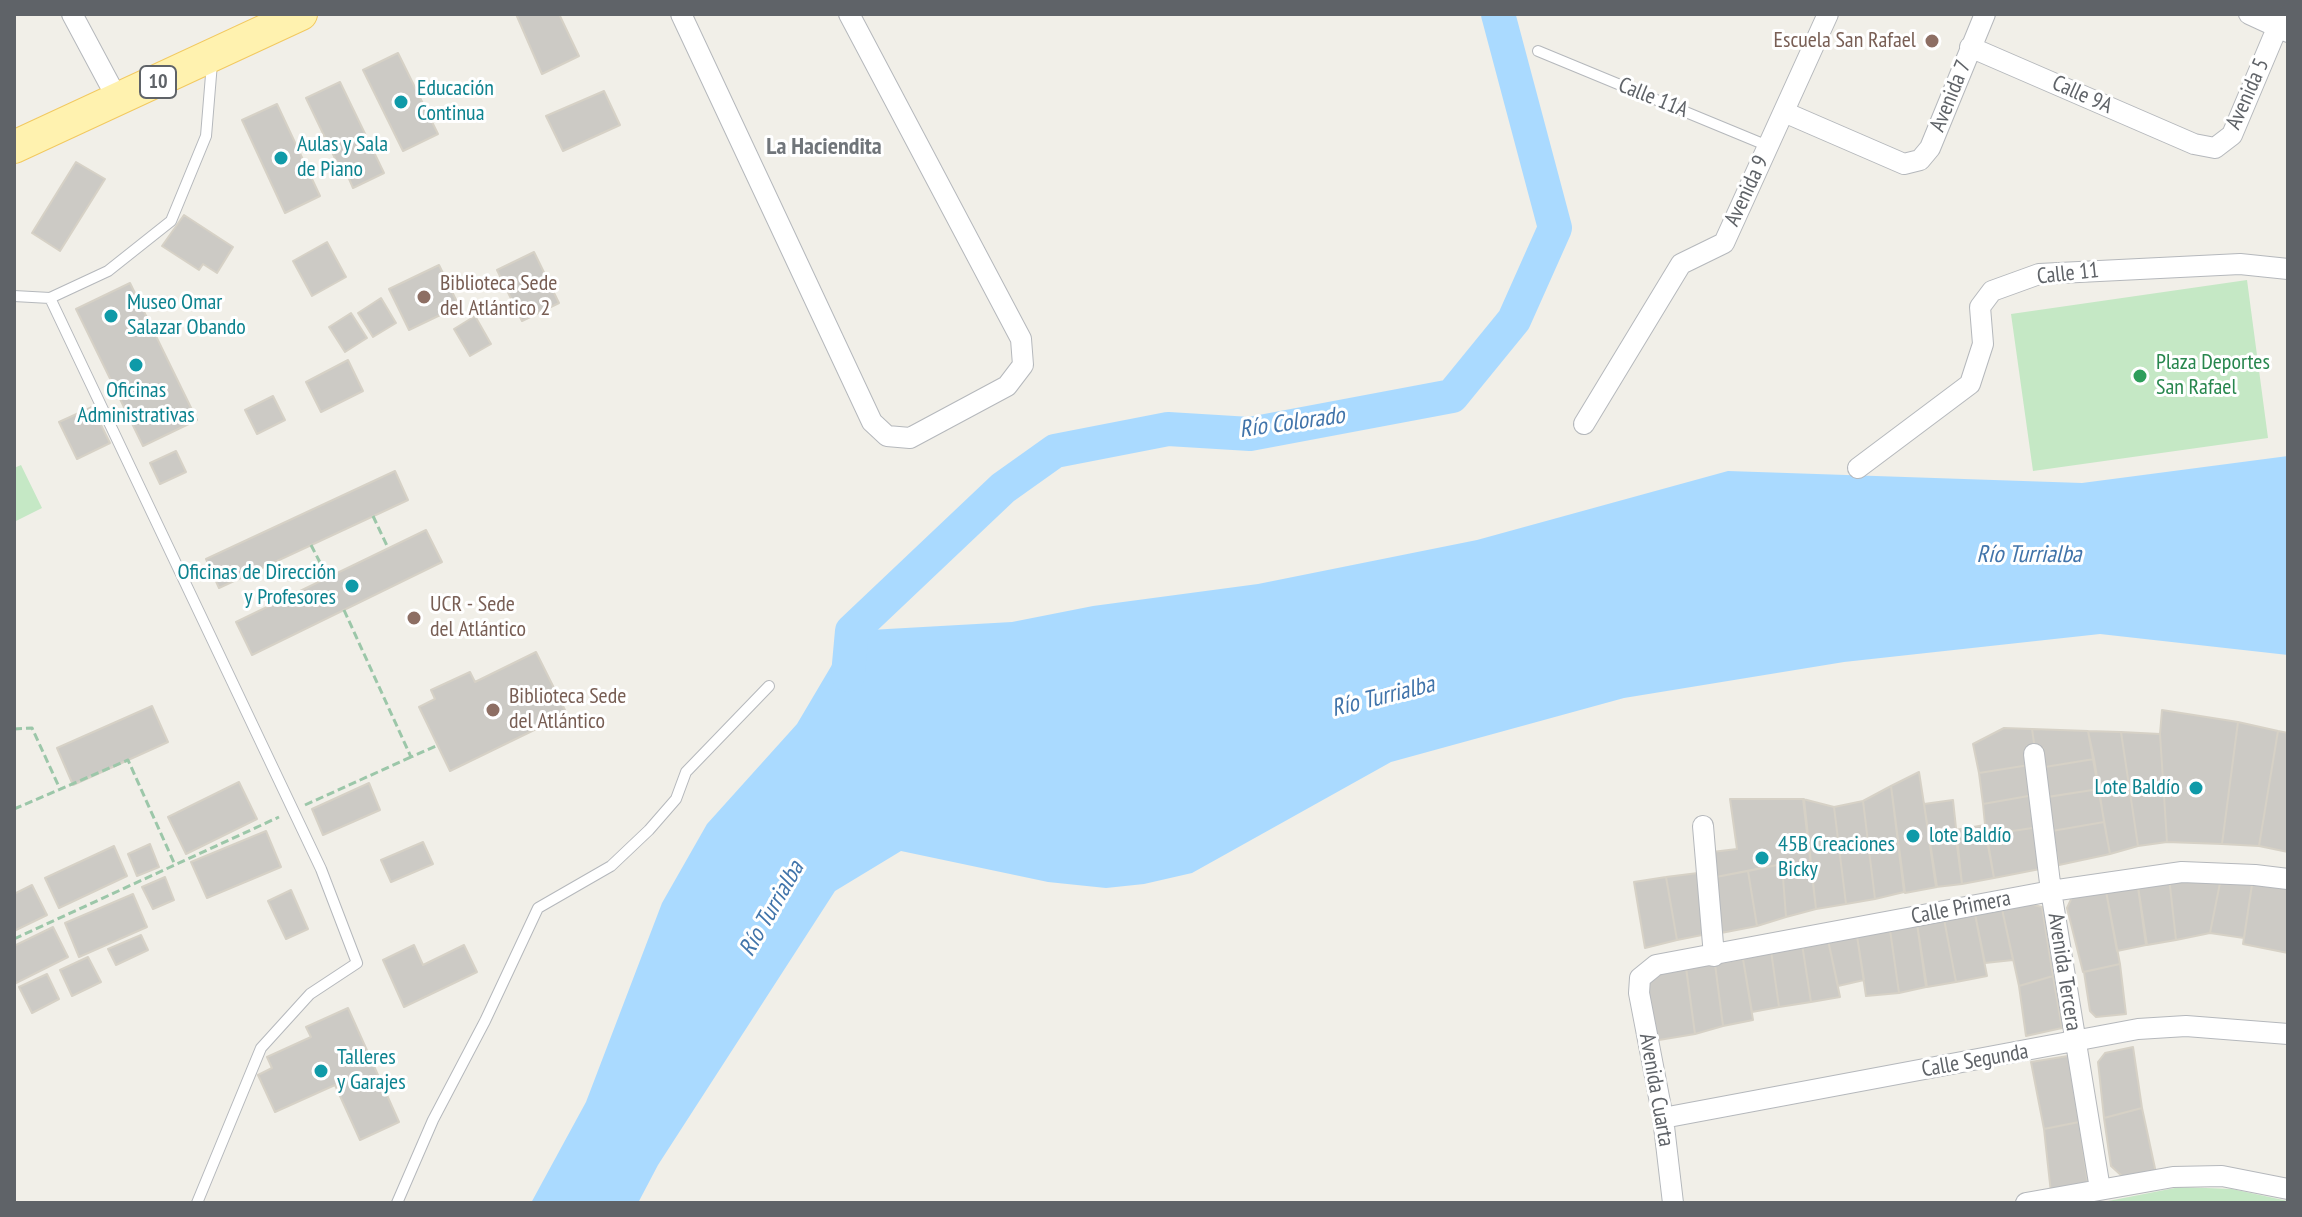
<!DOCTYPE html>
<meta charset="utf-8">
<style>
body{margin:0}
#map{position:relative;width:2302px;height:1217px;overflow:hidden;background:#f1efe8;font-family:"PT Sans Narrow",sans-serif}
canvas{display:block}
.frame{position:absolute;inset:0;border:16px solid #5f6368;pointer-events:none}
</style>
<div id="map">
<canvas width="2302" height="1217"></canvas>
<div class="frame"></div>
</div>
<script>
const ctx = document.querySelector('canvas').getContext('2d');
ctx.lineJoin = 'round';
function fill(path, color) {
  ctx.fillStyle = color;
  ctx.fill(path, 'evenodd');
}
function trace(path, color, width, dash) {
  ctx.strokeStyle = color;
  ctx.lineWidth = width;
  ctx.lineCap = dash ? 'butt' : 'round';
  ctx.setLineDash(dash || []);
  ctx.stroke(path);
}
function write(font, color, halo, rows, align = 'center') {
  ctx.font = font + ' "PT Sans Narrow",sans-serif';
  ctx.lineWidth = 6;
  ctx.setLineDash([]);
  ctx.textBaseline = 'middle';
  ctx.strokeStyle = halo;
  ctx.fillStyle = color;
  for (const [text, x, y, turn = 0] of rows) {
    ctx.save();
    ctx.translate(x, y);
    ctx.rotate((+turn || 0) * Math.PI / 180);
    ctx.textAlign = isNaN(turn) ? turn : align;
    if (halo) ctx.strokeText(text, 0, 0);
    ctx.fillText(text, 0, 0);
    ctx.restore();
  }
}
fill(new Path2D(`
 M2247,280L2268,438L2033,471L2011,314Z
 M21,465L42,508L14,522V468Z
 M2180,1187L2232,1189L2288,1201V1203H2098Z`), '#c5e8c5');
fill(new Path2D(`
 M2288,456V655L2100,634L1844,662L1624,698L1391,762L1192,873L1144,884L1106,888L1048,882L901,851L835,891L658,1165L638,1203H531L586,1102L662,903L707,824L797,724L852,631L1012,622L1093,606L1258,584L1477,540L1728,471L2082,483Z`), '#aadaff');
trace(new Path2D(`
 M848,675L852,631L1003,488L1055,451L1168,429L1250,434L1452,396L1514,320L1555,228L1498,14`), '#aadaff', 34);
const building = new Path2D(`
 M516,14H559L579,56L542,74Z
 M398,53L438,134L403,151L363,70Z
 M340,82L384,173L353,188L347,174L343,175L306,98Z
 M604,91L620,125L563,151L546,116Z
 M277,104L320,196L285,213L242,120Z
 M76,162L105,179L60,251L32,233Z
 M184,215L233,247L217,273L203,264L199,270L162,246Z
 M327,242L346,277L312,296L293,261Z
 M534,252L559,303L522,321L497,270Z
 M439,265L459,306L409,330L389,289Z
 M130,283L197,420L143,446L76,309Z
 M381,298L396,323L373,337L358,313Z
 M351,313L367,338L345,352L329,327Z
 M475,316L491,344L470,356L454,329Z
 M348,360L363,391L321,412L306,382Z
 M273,396L285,420L257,434L245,410Z
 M92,407L110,443L77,459L59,422Z
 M176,451L186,472L160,484L150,463Z
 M395,471L408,500L219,588L206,559Z
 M426,530L442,562L252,655L236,622Z
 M536,652L567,714L450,771L419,707L435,699L431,690L470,672L475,682Z
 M152,706L168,742L73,785L57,748Z
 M2162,710L2238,722L2222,844L2167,842L2160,734Z
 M2238,722L2278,731L2259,846L2222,844Z
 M2004,728L2032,729L2035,750L2027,746L2029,765L1979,773L1973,744Z
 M2032,729L2088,731L2094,759L2045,767L2043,748L2035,750Z
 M2088,731L2121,732L2138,846L2110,854Z
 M2278,731L2288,733V852L2259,846Z
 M2121,732L2160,734L2167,842L2138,846Z
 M2094,759L2099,789L2047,797L2045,767Z
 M2029,765L2034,795L1983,804L1979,773Z
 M1919,772L1937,887L1905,893L1891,786Z
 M239,782L257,819L186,854L168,817Z
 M369,783L380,810L323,835L312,809Z
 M1891,786L1904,892L1875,899L1863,801Z
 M2099,789L2104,822L2052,831L2048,797Z
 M2034,795L2039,827L1986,835L1983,804Z
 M1730,799H1804L1816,909L1786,917L1782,864L1716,877L1712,852L1737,849Z
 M1803,799L1834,807L1846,904L1816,909Z
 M1953,800L1962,884L1936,887L1924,804Z
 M1863,801L1875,899L1846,904L1834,807Z
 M2104,822L2110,854L2059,865L2052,831Z
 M1985,825L1994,878L1962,884L1955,830Z
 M2039,827L2045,868L1994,878L1986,835Z
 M266,831L281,867L207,898L191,862Z
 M423,842L433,864L391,882L381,860Z
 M150,844L159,867L137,876L128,854Z
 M114,846L127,876L59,908L45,878Z
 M1782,864L1786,917L1757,926L1748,871Z
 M1748,871L1757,926L1721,933L1716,877Z
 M1698,873L1707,934L1677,940L1666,877Z
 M2222,873L2210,933L2176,940L2169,877Z
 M2222,873L2253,878L2244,938L2210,933Z
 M165,877L174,900L153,909L142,887Z
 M1666,877L1677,940L1645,948L1634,882Z
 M2169,877L2176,940L2147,945L2137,880Z
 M2253,878L2288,884V953L2243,944Z
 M2137,880L2146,945L2117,951L2105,886Z
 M32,885L47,915L14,931V894Z
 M2105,886L2120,964L2083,972L2067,908L2073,895Z
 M291,890L308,929L286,939L268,901Z
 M133,894L147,927L79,957L65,923Z
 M2026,903L2042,907L2053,976L2019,986L2002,909Z
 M2002,909L2013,960L1985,963L1975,914Z
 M1975,914L1987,976L1956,982L1944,919Z
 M1944,919L1956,982L1927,987L1917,924Z
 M1917,924L1926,987L1899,993L1890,930Z
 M53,927L68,957L14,984V946Z
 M1890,930L1899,993L1866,996L1857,936Z
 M141,935L148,950L116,965L108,949Z
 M1857,936L1864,980L1838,986L1828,940Z
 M1828,940L1840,997L1811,1002L1802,944Z
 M1802,944L1811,1002L1779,1007L1771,951Z
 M414,945L423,965L464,945L477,972L404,1007L383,960Z
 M1771,951L1779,1007L1752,1012L1743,959Z
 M88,957L101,982L72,996L60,970Z
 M1743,959L1753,1020L1723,1026L1715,964Z
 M1715,964L1723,1026L1695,1034L1686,968Z
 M2120,964L2126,1014L2096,1017L2090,1011L2084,972Z
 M1686,967L1695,1034L1653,1041L1645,984L1654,974Z
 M47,974L59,999L32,1013L19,987Z
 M2053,976L2062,1028L2026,1036L2019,986Z
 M348,1008L399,1122L360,1140L335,1085L275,1112L258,1075L272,1068L267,1057L311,1037L306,1027Z
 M2133,1047L2142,1108L2104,1118L2098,1062L2105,1053Z
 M2068,1056L2079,1122L2044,1129L2031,1062Z
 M2142,1108L2156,1173L2123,1177L2111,1166L2104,1118Z
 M2079,1122L2088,1184L2051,1193L2044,1129Z`);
fill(building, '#cccac5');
trace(building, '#d6d1c6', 2);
const lane = new Path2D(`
 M1538,51L1768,146
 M14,296L50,298L108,271L171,221L206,136L212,63
 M50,298L321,869L357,963L310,994L261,1048L197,1203
 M397,1203L433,1120L485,1021L538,908L611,866L649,830L676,799L686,772L769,686`);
const street = new Path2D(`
 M72,14L118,100
 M681,14L872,422L887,436L910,438L1007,386L1023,365L1021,339L849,14
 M2249,14L2288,32
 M1970,47L2194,144L2215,148L2232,135L2283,14
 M1784,112L1904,164L1920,160L1930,148L1985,14
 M1584,424L1681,264L1724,243L1828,14
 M1858,468L1970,384L1983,344L1980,307L1992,291L2039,274L2240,264L2288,269
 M2034,754L2051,891L2100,1189
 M1703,826L1714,956
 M1663,1118L2138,1029L2186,1026L2288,1034
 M1673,1203L1663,1118L1639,993L1640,978L1656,965L2051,891L2182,872L2255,875L2288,879
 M2026,1203L2173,1177L2222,1176L2288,1189`);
const primary = new Path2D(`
 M14,147L301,14`);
trace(lane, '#b5b8bc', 12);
trace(street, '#b5b8bc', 22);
trace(primary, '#f2c960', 34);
trace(new Path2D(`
 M373,516L388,548
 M311,545L328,578
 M344,610L411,757L438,745
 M14,729L32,728L60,789
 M305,805L411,757
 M14,809L128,760L175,865
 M14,939L279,817`), '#9cc7a9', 3, [8, 4]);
trace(lane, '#fff', 10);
trace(street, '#fff', 20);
trace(primary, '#fff2af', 32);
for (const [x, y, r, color] of [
 [1932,41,8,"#8d6e63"],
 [401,102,8,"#0f9aa8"],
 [281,158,8,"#0f9aa8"],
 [424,297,8,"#8d6e63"],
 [111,316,8,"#0f9aa8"],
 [136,365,8,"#0f9aa8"],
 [2140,376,8,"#2e9e5b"],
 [352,586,8,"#0f9aa8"],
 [414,618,8,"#8d6e63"],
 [493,710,8,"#8d6e63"],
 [2196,788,8,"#0f9aa8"],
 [1913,836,8,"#0f9aa8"],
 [1762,858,8,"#0f9aa8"],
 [321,1071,8,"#0f9aa8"]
]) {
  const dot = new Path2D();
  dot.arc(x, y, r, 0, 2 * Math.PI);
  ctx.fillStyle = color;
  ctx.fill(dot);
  trace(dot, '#fff', 3);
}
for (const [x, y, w] of [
 [158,82,36]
]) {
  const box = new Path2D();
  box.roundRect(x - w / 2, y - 16, w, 32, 6);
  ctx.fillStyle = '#fff';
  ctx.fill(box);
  trace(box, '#5f6368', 2);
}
write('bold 20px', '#5f6368', null, [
 ["10",158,82]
]);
write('22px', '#785e54', '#fff', [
 ["Escuela San Rafael",1916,41,"right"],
 ["Biblioteca Sede",440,284],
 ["del Atlántico 2",440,309],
 ["UCR - Sede",430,605],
 ["del Atlántico",430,630],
 ["Biblioteca Sede",509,697],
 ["del Atlántico",509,722]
], 'left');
write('22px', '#0d838f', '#fff', [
 ["Educación",417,89],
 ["Continua",417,114],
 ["Aulas y Sala",297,145],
 ["de Piano",297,170],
 ["Museo Omar",127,303],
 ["Salazar Obando",127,328],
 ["Oficinas",136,391,"center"],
 ["Administrativas",136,416,"center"],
 ["Oficinas de Dirección",336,573,"right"],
 ["y Profesores",336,598,"right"],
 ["Lote Baldío",2180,788,"right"],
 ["lote Baldío",1929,836],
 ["45B Creaciones",1778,845],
 ["Bicky",1778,870],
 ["Talleres",337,1058],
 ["y Garajes",337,1083]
], 'left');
write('22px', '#5f6368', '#fff', [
 ["Avenida 5",2248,94,-66],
 ["Calle 9A",2082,95,24],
 ["Avenida 7",1951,96,-68],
 ["Calle 11A",1653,98,22],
 ["Avenida 9",1747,191,-65],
 ["Calle 11",2068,274,-6],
 ["Calle Primera",1961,908,-11],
 ["Avenida Tercera",2064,972,81],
 ["Calle Segunda",1975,1061,-10],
 ["Avenida Cuarta",1656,1090,80]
]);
write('22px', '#27864d', '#fff', [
 ["Plaza Deportes",2156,363],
 ["San Rafael",2156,388]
], 'left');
write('bold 24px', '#70757a', '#fff', [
 ["La Haciendita",824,147]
]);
write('italic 24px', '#4174aa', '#fff', [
 ["Río Colorado",1292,423,-8],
 ["Río Turrialba",2029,555],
 ["Río Turrialba",1383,697,-14],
 ["Río Turrialba",772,909,-60]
]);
</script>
